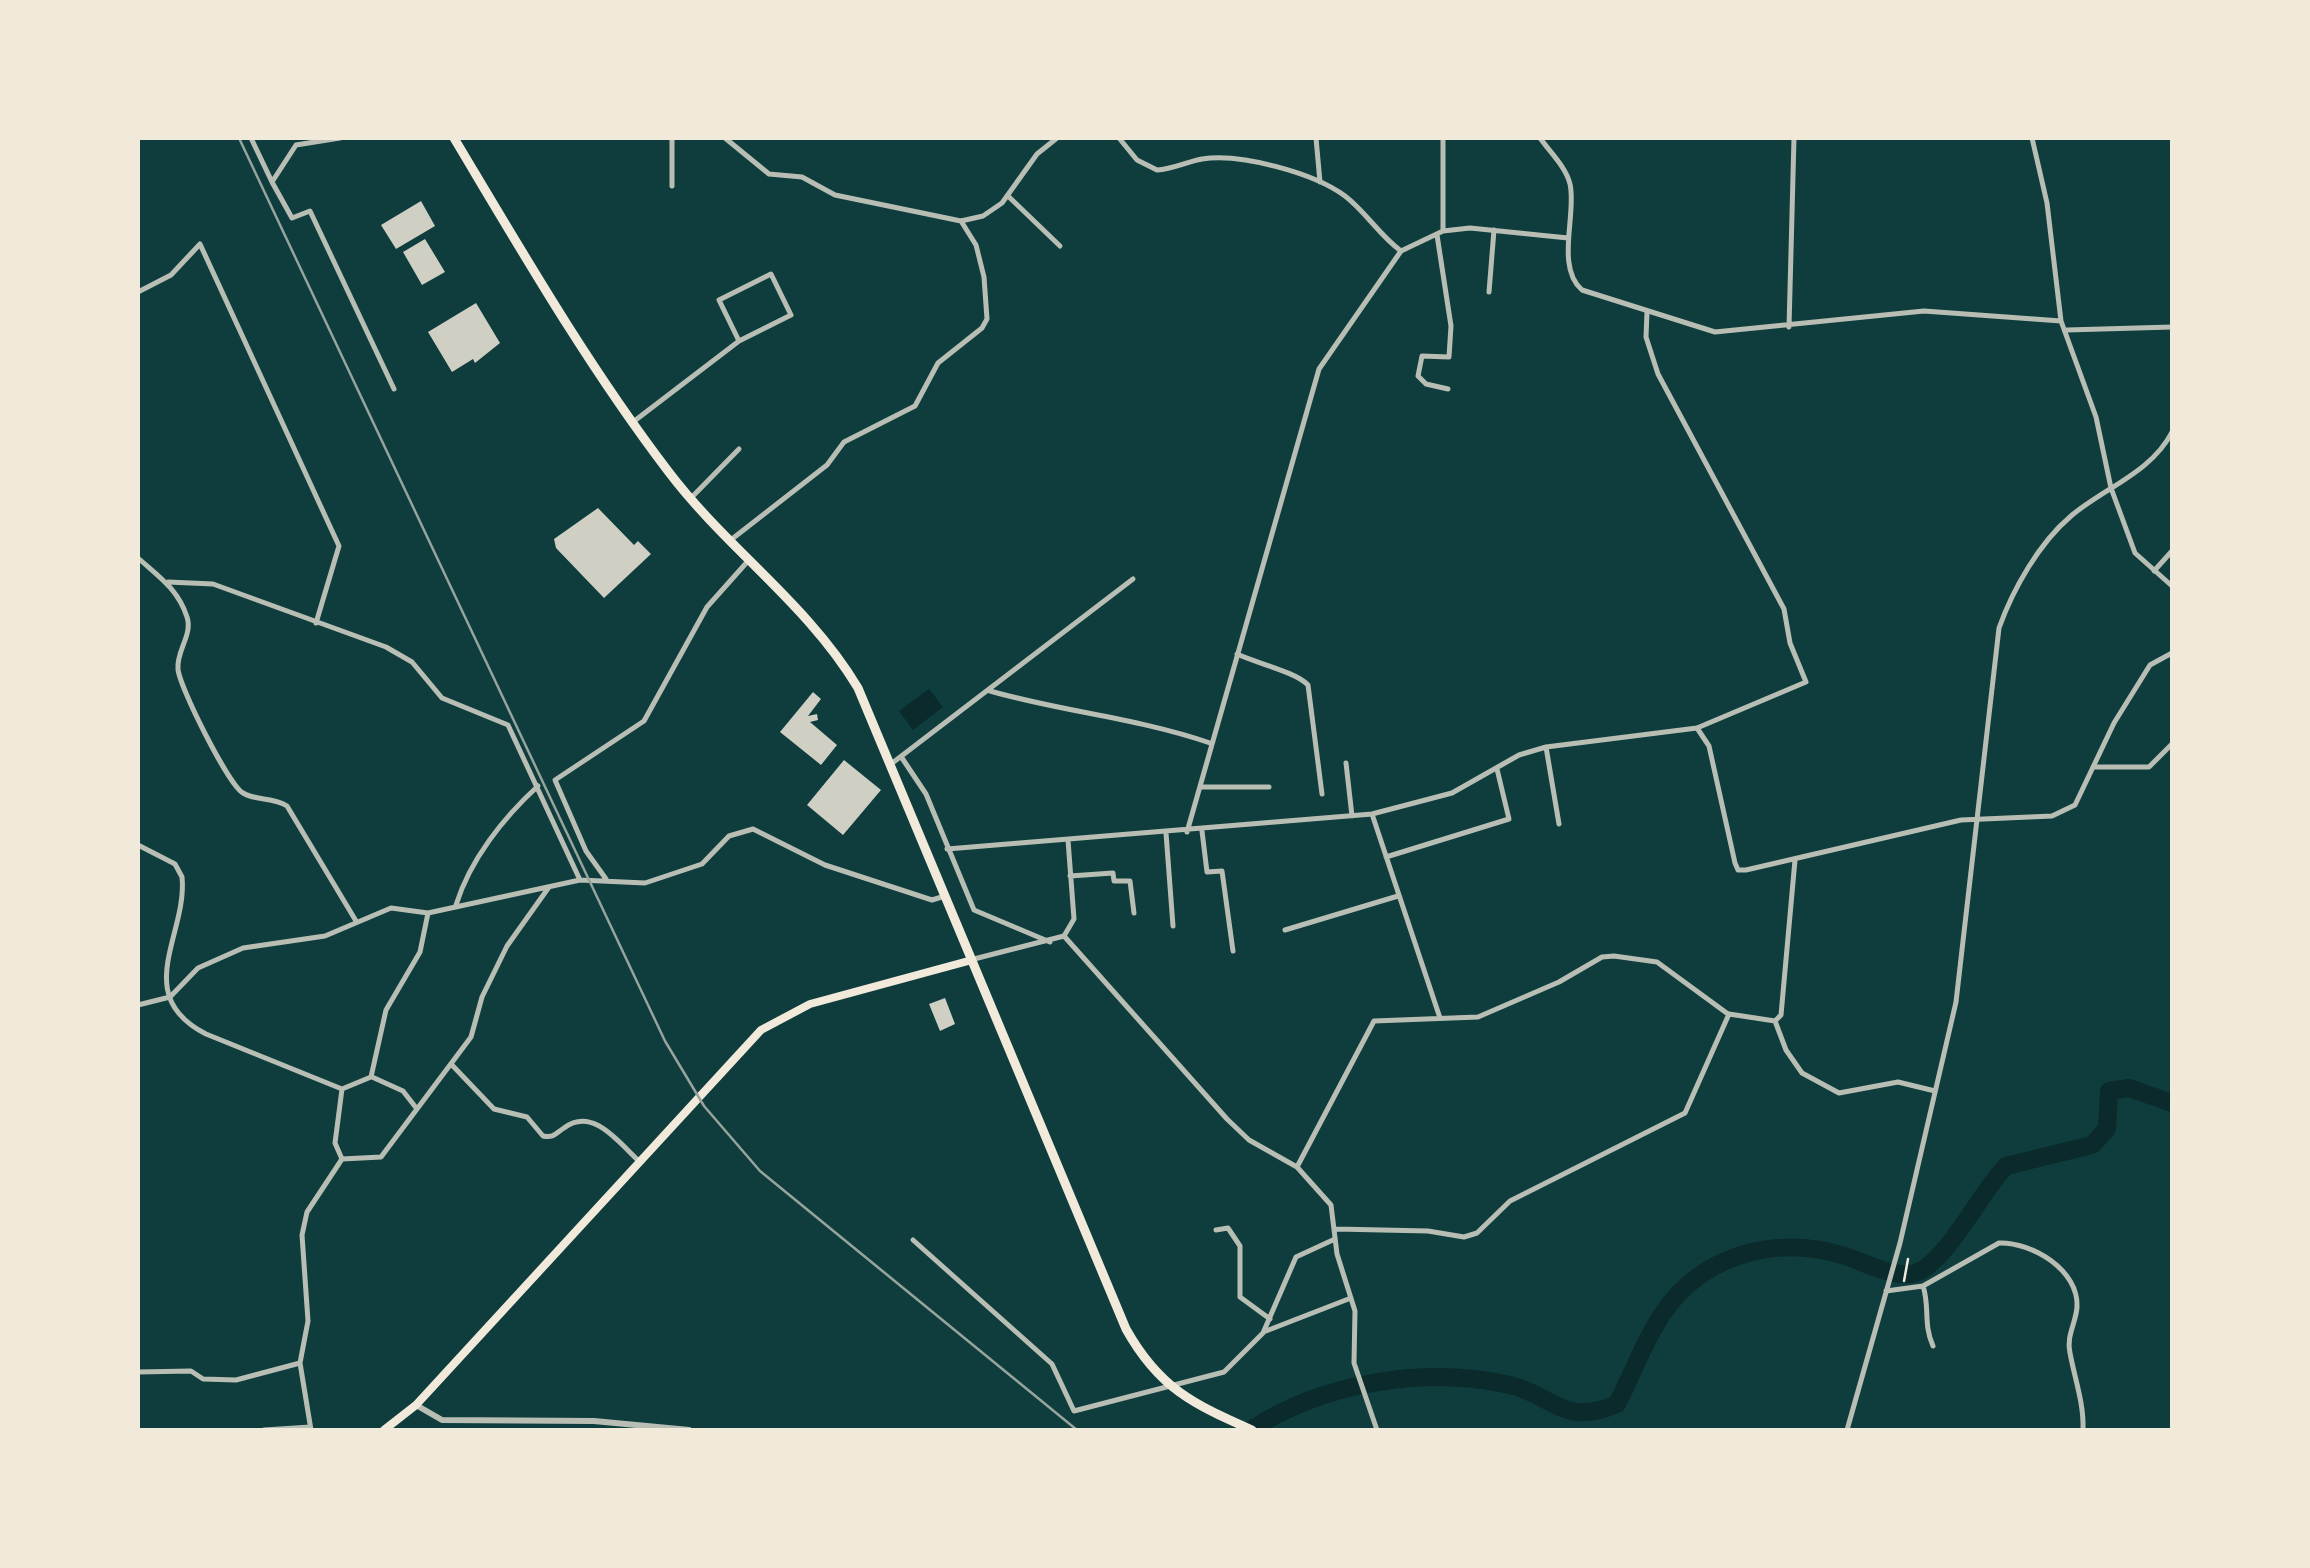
<!DOCTYPE html>
<style>
body{margin:0}
#map{position:relative;width:2310px;height:1568px;overflow:hidden;background:#0f3d3e;font-family:"Noto Sans",sans-serif}
canvas{display:block}
.frame{position:absolute;inset:0;border:140px solid #f1e9da;pointer-events:none}
</style>
<div id="map">
<canvas width="2310" height="1568"></canvas>
<div class="frame"></div>
</div>
<script>
const ctx = document.querySelector('canvas').getContext('2d');
ctx.lineJoin = 'round';
function fill(path, color) {
  ctx.fillStyle = color;
  ctx.fill(path, 'evenodd');
}
function trace(path, color, width, dash) {
  ctx.strokeStyle = color;
  ctx.lineWidth = width;
  ctx.lineCap = dash ? 'butt' : 'round';
  ctx.setLineDash(dash || []);
  ctx.stroke(path);
}
fill(new Path2D(`
 M929,689L943,707L913,730L899,711Z`), '#0a2a2b');
trace(new Path2D(`
 M1251,1430C1323,1382 1426,1366 1510,1385C1555,1396 1563,1427 1617,1404C1630,1379 1640,1352 1654,1328C1692,1257 1771,1233 1845,1256C1864,1262 1898,1281 1918,1272C1949,1258 1982,1190 2006,1166L2092,1145L2107,1129L2109,1091L2129,1088L2172,1103`), '#0a2a2b', 18);
fill(new Path2D(`
 M421,201L435,226L396,249L381,225Z
 M425,239L445,272L422,285L403,252Z
 M476,303L500,343L475,363L473,359L452,372L428,332Z
 M598,508L634,545L638,541L651,554L604,598L556,548L554,539Z
 M813,692L821,699L808,716L817,714L818,720L810,722L837,745L821,765L780,732Z
 M844,760L881,790L843,835L807,805Z
 M945,998L955,1024L940,1031L929,1004Z`), '#cfcfc3');
trace(new Path2D(`
 M1904,1281L1908,1259`), '#f1e9da', 2.5);
trace(new Path2D(`
 M251,138L272,182
 M340,138L296,145L272,182L292,218L310,211L394,389
 M725,138L769,174L802,177L835,195L961,221L983,216L1002,203L1037,154L1057,138
 M1119,138L1137,160L1157,170C1173,169 1186,162 1202,159C1241,153 1314,173 1345,196C1366,212 1379,235 1401,251
 M1316,138L1320,182
 M1443,138V231
 M1540,138C1550,152 1566,167 1570,184C1577,214 1555,266 1582,290L1715,332L1924,311L2061,321
 M2032,138L2047,203L2061,321L2096,417L2111,488L2135,553L2172,586
 M672,186V138
 M1008,196L1060,246
 M1437,235L1451,326L1449,357L1422,356L1418,376L1426,384L1448,389
 M138,292L171,275L200,244L339,546L316,623
 M1489,292L1494,230
 M1789,327L1794,138
 M2067,330L2172,327
 M633,422L739,341L791,315L771,274L719,300L739,341
 M691,498L739,449
 M732,539L827,465L844,442L915,406L938,363L982,328L987,319L984,277L976,245L961,221
 M138,558C158,576 178,589 187,617C193,635 176,651 178,669C179,686 228,784 243,793C256,801 273,797 287,806L356,921
 M2154,571L2172,551
 M168,582L213,584L386,647L412,662L442,698L508,725L580,880
 M1237,654C1256,663 1296,672 1308,685L1322,794
 M990,691C1064,712 1137,718 1210,743
 M1697,728L1709,746L1735,863L1738,870H1746L1961,820L2052,816L2075,805L2114,723L2150,665L2172,653
 M1546,747L1559,824
 M902,758L926,794L974,910L1050,942
 M1346,763L1352,816
 M891,764L1133,579
 M2093,767H2149L2172,744
 M1200,787H1269
 M1372,814L1440,1018
 M1202,831L1207,872L1222,871L1233,951
 M1187,832L1319,369L1401,251L1443,231L1470,228L1568,238
 M1166,833L1173,926
 M138,845L175,864L182,877C188,934 130,995 206,1034L342,1089
 M947,849L1372,814L1452,793L1519,755L1546,747L1697,728L1806,682L1790,643L1784,609L1658,374L1646,337L1647,312
 M1386,857L1509,819L1497,769
 M1070,876L1113,873L1114,881H1130L1134,913
 M606,879L586,851L555,780L644,721L707,607L748,561
 M456,905C470,860 503,818 538,786
 M1285,930L1398,896
 M1064,936L1227,1119L1249,1140L1297,1167L1331,1205L1337,1254L1355,1311L1354,1363L1377,1430
 M974,959L1064,936L1074,919L1068,840
 M138,1005L170,997L198,968L243,948L325,936L391,908L428,913L580,880L645,883L702,864L729,836L753,829L825,865L932,900L945,896
 M1775,1021L1786,1050L1802,1073L1839,1093L1898,1082L1935,1091
 M452,1065L494,1109L527,1117L543,1136C554,1138 555,1134 564,1128C593,1106 619,1143 639,1161
 M372,1077L403,1091L417,1109
 M342,1089L371,1077L386,1010L420,952L428,913
 M342,1159L335,1143L342,1089
 M1297,1167L1374,1021L1478,1017L1559,982L1602,957L1614,956L1657,962L1728,1014
 M1336,1229L1428,1231L1464,1237L1477,1233L1510,1201L1685,1113L1729,1014L1775,1021L1781,1015L1795,860
 M1216,1230L1228,1228L1240,1246V1297L1270,1319
 M913,1240L1052,1364L1074,1411L1224,1372L1263,1333L1296,1257L1335,1239
 M1923,1286C1930,1307 1923,1324 1933,1346
 M1886,1291L1923,1286L1999,1243C2032,1242 2079,1270 2077,1307C2076,1323 2066,1336 2070,1353C2075,1380 2084,1403 2083,1430
 M1266,1331L1351,1298
 M138,1372L191,1371L203,1379L236,1380L300,1363
 M264,1430L310,1427
 M311,1430L300,1363L308,1321L302,1235L307,1212L342,1159L381,1157L471,1037L482,997L507,946L549,887
 M1847,1430L1900,1243L1956,1002L1999,628C2013,589 2039,543 2071,516C2104,488 2152,472 2172,432`), '#b8beb3', 5);
trace(new Path2D(`
 M416,1405L442,1420L594,1421L689,1430`), '#b8beb3', 6);
trace(new Path2D(`
 M384,1430L416,1405L761,1030L810,1004L972,960`), '#f1e9da', 8);
trace(new Path2D(`
 M454,138C521,250 588,366 668,471C726,548 808,604 858,688L1126,1329C1159,1388 1193,1404 1252,1430`), '#f1e9da', 9);
trace(new Path2D(`
 M239,138L665,1041L704,1106L760,1171L1077,1430`), '#97a49c', 2.5);
</script>
